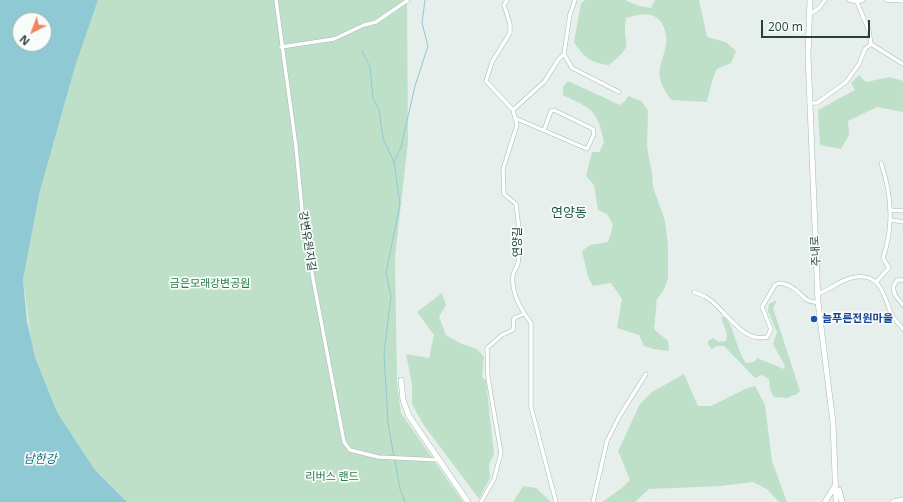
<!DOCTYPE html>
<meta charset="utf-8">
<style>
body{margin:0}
#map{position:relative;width:903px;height:502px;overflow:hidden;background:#e6efeb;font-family:"Open Sans",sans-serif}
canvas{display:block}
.north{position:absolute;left:12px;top:12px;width:40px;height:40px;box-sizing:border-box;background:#f7fbf9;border:1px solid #a3b1ad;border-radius:50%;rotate:222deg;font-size:11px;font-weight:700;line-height:16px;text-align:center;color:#24423a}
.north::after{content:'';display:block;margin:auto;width:14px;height:18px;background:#f4845f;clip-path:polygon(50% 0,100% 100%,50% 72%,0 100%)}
.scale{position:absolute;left:761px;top:20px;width:109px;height:18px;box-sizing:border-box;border:2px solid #24423a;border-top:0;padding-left:5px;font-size:12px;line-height:14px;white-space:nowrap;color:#24423a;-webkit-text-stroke:3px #f7fbf9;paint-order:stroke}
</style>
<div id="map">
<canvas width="903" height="502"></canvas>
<div class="north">N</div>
<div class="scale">200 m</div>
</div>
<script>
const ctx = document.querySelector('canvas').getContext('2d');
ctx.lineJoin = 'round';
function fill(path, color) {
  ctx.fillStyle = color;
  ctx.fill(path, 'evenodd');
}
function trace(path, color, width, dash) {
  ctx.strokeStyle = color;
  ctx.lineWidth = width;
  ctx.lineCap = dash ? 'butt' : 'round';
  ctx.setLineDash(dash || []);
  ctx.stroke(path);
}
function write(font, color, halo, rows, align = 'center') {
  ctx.font = font + ' "Open Sans","Noto Sans KR",sans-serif';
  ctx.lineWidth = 3.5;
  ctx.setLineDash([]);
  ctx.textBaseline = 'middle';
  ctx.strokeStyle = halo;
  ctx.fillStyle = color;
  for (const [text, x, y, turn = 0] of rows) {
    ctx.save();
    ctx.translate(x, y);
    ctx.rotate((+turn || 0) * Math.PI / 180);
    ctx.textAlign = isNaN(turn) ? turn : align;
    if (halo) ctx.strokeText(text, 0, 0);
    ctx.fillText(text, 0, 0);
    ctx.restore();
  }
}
fill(new Path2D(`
 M98,0H407L408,142L395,257L397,383L401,413L463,502H127L95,470L57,412L35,357L31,341L23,280L40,191L75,67Z
 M585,0H625L639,6L651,8L655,0H699L707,37L726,42L736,51L731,63L717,69L712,81L707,102L671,100C667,94 661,86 660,78C658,66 664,57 666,45C668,34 663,18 651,15C643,13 634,16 626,18C621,47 638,42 609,65C592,64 582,56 574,42L581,3Z
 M859,75L866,82L890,77L903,81V112L877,107L848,121L849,135L841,149L820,145L818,110L855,90L851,83Z
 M568,81L620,105L626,100L628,96L641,101L648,110L647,147L652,173L653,187L665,221L668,245V279L664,290L657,299L654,329L668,341L669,351L653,349L644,346L639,335L617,328L622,299L611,283L593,286L588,277L582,251L590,245L608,242L613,225L607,214L598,210L594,185L586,176L592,152H599L604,142C597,109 592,109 563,95V87Z
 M442,293L446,305L439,317L446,335L460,343L477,349L484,357L482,377L486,381L494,454L489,464L490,478L479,499L423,424L412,404V384L406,354L429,358L434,335L417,312Z
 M777,300L773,308L800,391L796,395H793L788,398L774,397L770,389L769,379L761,375L755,378L724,346H717L712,349L708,345V341L713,338L718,342L726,341L727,334L721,317H725C734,326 736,349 746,363L754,362L757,358L784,369L785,366L773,344L777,332L768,311L769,304Z
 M684,374L698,406H711L745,389L755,386L765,405L772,461L787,502H779L767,489L753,482L721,486L649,489L635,502H602L622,488L630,480L618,451L640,404L652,392Z
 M523,486L536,488L551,502H513Z`), '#bfe0c8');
fill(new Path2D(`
 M0,0H98L75,67L40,191L23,280L27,321L35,357L57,412L95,470L127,502H0ZM20,20H44V44H20Z`), '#8ec9d4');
trace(new Path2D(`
 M362,51L370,67L373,98L379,110L383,138L394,162L400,204L386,273L391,296L384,354L388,423L394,457
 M394,162L401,147L415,86L428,46L422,23L425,0
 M395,460L400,489L405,502`), '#8ec9d4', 1);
const street = new Path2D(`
 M276,0L296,147L304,231L344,442L350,450L378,457L439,460
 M507,0L504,5L510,24V33L492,62L486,81L513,110L517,125L503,169L504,194L516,204C518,222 522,244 518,263C517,267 514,270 513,275C511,292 521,310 531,323V407L556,502
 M849,0L857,2L863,0
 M886,0L903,1
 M857,2L869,31L871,44
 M810,14L819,8L825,0
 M871,44L903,64
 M281,47L334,39L364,25L376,22L408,0
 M564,54L572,68L619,92
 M809,103H817L846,82L859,64L865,49L871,44
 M513,110L545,81L558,60L564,54L570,14L575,0
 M515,118L587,149L594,134L593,129L554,110L551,111L544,130
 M890,210L903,211
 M892,220L903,222
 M903,280H897L893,287L895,295L903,305
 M876,282L889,268L883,258C894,226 892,195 881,163
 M694,292C702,295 710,298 716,305C729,317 746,343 767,337L771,329L762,307L775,285L779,283C801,285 801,304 818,302
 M817,294C830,290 839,281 851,278C883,270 883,298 893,317C896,321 900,325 903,329
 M481,502L494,479L501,453L488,378L487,348L502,335L513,330L514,318L524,314
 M593,502L607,441L619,417L646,374`);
const secondary = new Path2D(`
 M810,0L808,55L818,302L833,423L836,502
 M401,380L403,400L409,416L468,502
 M839,490L842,502
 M825,502L836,484
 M893,502L903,500`);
trace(street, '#a8b8b2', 4.5);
trace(secondary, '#a4bbb3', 6);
trace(street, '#fff', 3.5);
trace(secondary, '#fff', 5);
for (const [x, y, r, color] of [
 [814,319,4,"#1a4fb4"]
]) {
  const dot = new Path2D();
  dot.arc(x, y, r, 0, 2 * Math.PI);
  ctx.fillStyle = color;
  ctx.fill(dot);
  trace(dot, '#f7fbf9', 1.5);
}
write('11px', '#24423a', '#f7fbf9', [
 ["강변유원지길",307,241,81],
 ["연양길",518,242,-90],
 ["주내로",816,251,-93]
]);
write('11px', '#2d7a4b', '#f7fbf9', [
 ["금은모래강변공원",210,284],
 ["리버스 랜드",332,477]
]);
write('bold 11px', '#164399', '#f7fbf9', [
 ["늘푸른전원마을",822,319]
], 'left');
write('italic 12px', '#1c6f80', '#f7fbf9', [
 ["남한강",40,460]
]);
write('13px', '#1f5548', '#f7fbf9', [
 ["연양동",569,213]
]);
</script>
